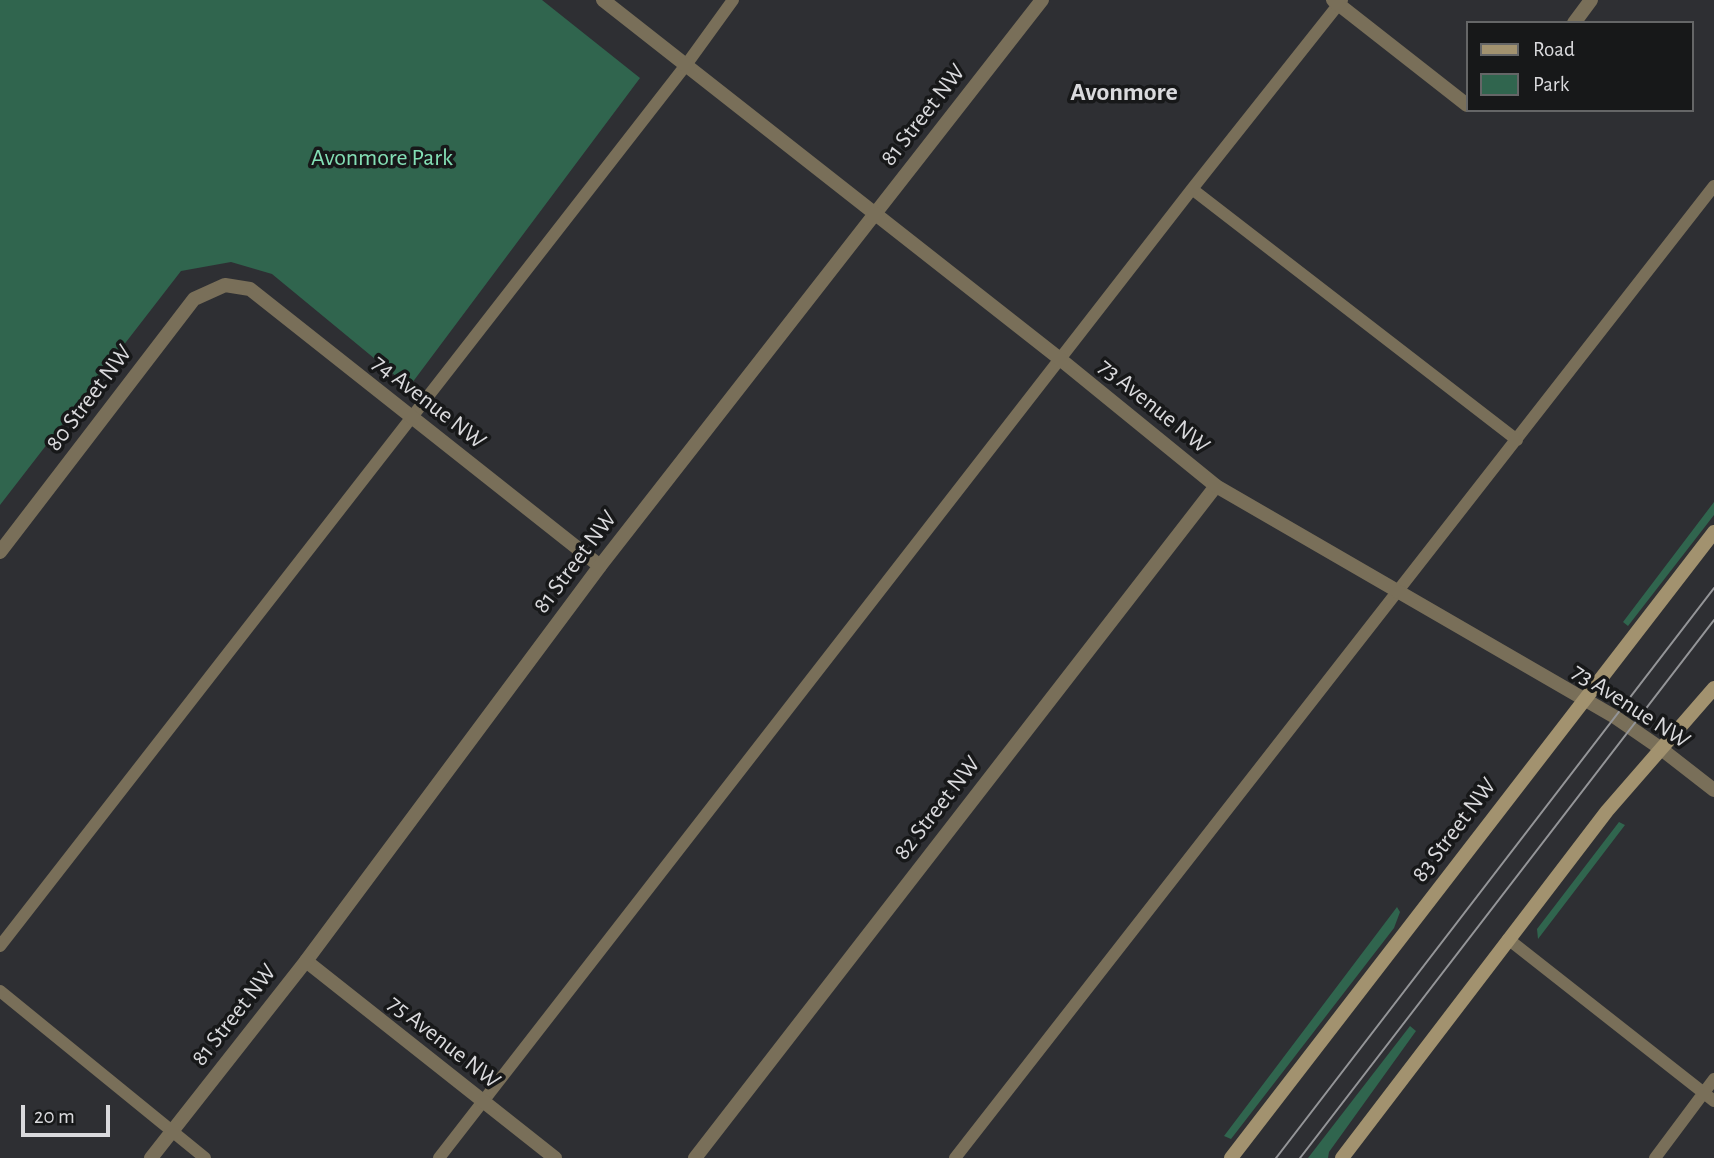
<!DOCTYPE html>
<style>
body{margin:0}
#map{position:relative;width:1714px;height:1158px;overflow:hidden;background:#2e2f33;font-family:"Alegreya Sans",sans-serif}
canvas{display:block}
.legend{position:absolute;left:1466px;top:21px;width:228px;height:91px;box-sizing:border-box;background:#171819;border:2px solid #656667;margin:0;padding:9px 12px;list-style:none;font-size:21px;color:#dadadd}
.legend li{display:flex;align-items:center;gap:14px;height:35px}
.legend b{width:35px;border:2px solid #656667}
.scale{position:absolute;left:21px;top:1105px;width:89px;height:32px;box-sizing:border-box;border:4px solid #dadadd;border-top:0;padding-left:9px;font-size:21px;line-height:24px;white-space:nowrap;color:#dadadd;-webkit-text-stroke:5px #171819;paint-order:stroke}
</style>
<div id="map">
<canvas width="1714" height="1158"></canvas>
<ul class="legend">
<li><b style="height:9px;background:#a2926f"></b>Road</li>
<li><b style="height:19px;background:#30654e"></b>Park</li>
</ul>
<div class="scale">20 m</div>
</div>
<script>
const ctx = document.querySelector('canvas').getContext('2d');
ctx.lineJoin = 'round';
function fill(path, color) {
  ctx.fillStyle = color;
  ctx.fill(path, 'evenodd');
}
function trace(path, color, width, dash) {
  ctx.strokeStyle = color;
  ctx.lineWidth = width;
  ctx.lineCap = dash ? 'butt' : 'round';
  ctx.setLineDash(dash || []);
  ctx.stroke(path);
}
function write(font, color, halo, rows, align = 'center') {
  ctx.font = font + ' "Alegreya Sans",sans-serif';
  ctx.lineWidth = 7;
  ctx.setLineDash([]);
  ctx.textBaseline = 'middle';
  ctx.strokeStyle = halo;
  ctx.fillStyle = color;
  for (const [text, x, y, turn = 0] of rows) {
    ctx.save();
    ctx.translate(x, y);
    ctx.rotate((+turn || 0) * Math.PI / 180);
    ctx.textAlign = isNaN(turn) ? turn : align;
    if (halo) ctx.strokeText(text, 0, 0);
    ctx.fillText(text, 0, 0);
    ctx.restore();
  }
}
fill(new Path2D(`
 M0,0H542L640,78L409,387L272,274L231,262L181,271L0,505Z
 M1714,502V515L1628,626L1623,622Z
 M1619,822L1625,825L1538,939L1537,929Z
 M1397,907L1400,912L1394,928L1231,1139L1224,1136Z
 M1410,1026L1416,1031L1329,1152L1328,1158H1308Z`), '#30654e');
trace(new Path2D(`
 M1192,189L1517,440
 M1508,939L1714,1101
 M0,946L686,65L733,0
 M0,991L205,1158
 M439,1158L1192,189L1342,0
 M955,1158L1714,186
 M1655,1158L1714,1079`), '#796f59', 12);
trace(new Path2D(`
 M1333,0L1467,105
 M1574,23L1591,0
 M874,215L1042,0
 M0,552L194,299L225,285L250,289L600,566
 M1660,748L1714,790
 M306,961L555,1158
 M695,1158L1216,486`), '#796f59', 14);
trace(new Path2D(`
 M603,0L1060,359L1216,486L1615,717L1660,748
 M151,1158L306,961L600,566L874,215`), '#796f59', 14);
trace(new Path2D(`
 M1231,1158L1714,532
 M1342,1158L1607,811L1714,688`), '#a2926f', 14);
trace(new Path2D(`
 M1276,1158L1714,588
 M1300,1158L1714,620`), '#949598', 2);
write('24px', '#dadadd', '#171819', [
 ["81 Street NW",923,115,-52],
 ["80 Street NW",89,398,-53],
 ["74 Avenue NW",429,402,38],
 ["73 Avenue NW",1154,406,39],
 ["81 Street NW",575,562,-53],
 ["73 Avenue NW",1631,706,33],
 ["82 Street NW",937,808,-52],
 ["83 Street NW",1454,830,-53],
 ["81 Street NW",234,1015,-52],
 ["75 Avenue NW",444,1042,38]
]);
write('24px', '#84e0b6', '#171819', [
 ["Avonmore Park",382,158]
]);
write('bold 26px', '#dadadd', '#171819', [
 ["Avonmore",1124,92]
]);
</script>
